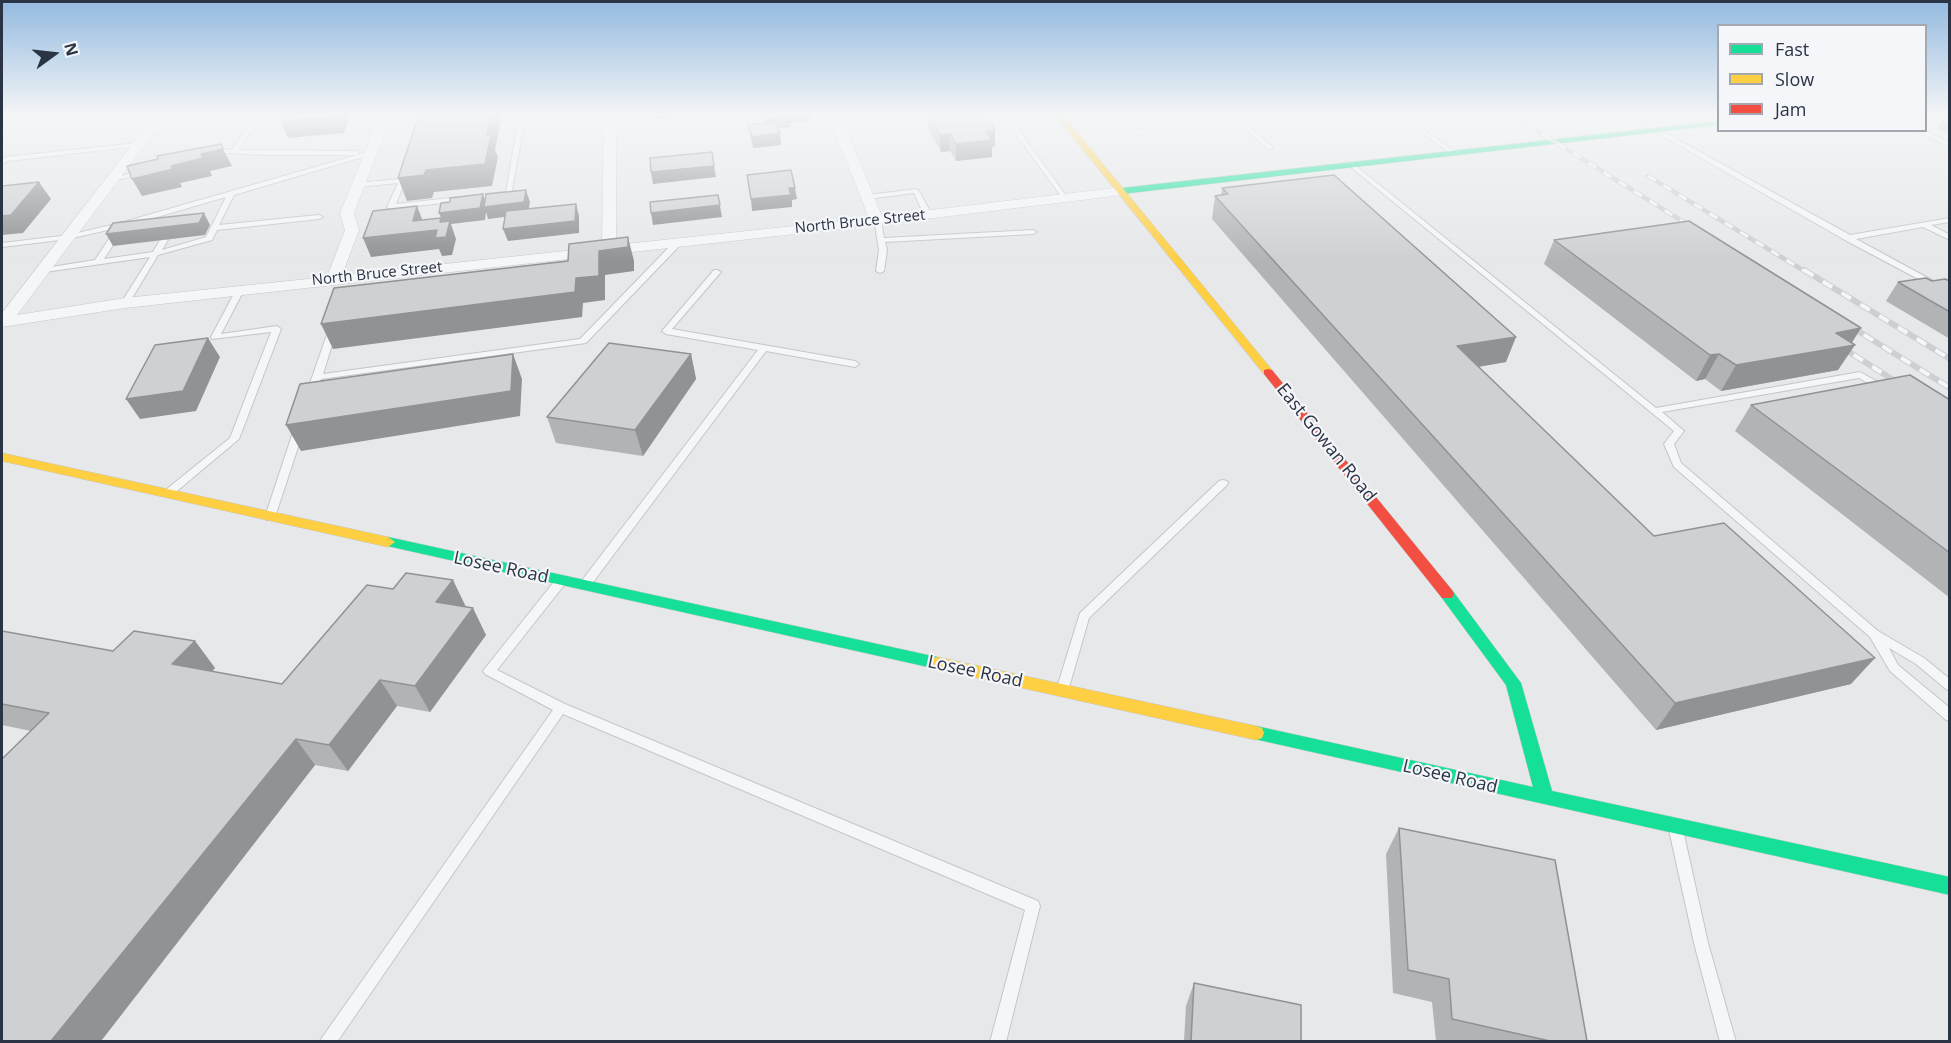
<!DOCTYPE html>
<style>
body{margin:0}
#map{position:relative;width:1951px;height:1043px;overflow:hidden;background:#e6e8ea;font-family:"Open Sans",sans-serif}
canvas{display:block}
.frame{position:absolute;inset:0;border:3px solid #2b3445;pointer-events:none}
.legend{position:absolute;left:1717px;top:24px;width:210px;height:108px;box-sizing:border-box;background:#f4f6f9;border:2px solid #a4a8b1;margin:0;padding:8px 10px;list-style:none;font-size:18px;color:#2b3445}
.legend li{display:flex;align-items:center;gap:12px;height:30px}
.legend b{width:30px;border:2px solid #a4a8b1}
.north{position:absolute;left:24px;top:24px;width:60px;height:60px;-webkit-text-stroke:4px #f4f6f9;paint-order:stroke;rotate:75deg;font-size:16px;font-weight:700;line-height:24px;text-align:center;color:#2b3445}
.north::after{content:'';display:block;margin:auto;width:21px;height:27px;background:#2b3445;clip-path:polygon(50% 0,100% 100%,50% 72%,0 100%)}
</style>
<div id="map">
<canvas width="1951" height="1043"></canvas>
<div class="frame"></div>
<ul class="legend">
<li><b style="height:8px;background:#16e098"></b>Fast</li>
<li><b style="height:8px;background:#ffcf43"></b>Slow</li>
<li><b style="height:8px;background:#f24e42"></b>Jam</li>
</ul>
<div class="north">N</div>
</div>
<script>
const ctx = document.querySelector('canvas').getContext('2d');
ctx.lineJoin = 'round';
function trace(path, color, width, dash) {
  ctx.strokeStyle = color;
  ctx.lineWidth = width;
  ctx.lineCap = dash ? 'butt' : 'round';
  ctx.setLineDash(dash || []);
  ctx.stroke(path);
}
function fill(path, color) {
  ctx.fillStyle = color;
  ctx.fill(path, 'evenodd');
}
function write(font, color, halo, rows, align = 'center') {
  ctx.font = font + ' "Open Sans",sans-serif';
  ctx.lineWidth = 4.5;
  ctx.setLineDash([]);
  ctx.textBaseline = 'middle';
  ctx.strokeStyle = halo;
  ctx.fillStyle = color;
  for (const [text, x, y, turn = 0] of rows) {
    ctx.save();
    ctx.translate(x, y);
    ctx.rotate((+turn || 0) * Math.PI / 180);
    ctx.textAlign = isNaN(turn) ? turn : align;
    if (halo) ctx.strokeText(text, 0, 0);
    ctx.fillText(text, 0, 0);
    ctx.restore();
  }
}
const lane = new Path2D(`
 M255,115H261L239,150L356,151L359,153L356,155H264L229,153L211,154L210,153L213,151L233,149Z
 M519,115H544L525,119L511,195L391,209L387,207L398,183L358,187L355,185L358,183L399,179L401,176H405V181L396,204L506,192Z
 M1002,115H1008L1067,197V199H1063Z
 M1087,115H1106L1103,117L1063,121L1060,119L1063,117Z
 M1126,115H1132L1142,126V128H1138Z
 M1231,115H1237L1272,147V149H1268Z
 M1397,115H1404L1455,152L1450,153Z
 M1626,115H1633L1850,235L1950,218V222L1931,225L1950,235V240L1923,227L1856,239L1950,290V296L1845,240Z
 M1914,130H1923L1950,142V147Z
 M138,143L141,145L140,146L8,161L2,164V159L6,157Z
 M371,151L374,153L373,154L234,195L219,225L319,215L323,217L319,219L217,230L212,240L158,255L128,305H122L121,303L150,257L45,272L41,270L45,268L95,260L116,228L69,239L2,247V243L69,235L120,223ZM226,197L206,237L162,250L168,240L164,238H161L153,252L104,259L123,230L119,228Z
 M1347,162H1351L1656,408L1860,372L1887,387L1889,389L1887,391H1881L1859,378L1662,412L1684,431L1674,444L1681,463L1878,631L1924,658L1950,679V691L1946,689L1916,664L1889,648L1898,665L1950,708V721L1946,720L1890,671L1870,637L1674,467L1664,444L1674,431L1347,164Z
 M143,170L145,171V173L113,181L110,179Z
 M916,189L919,191L932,215L931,217H925L914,193L868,199L864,197L868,195Z
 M874,219L881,221L884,238L1033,230L1037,232L1033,234L885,242L887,250L884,271L880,273L876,271L879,250Z
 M677,239L684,241L586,343L321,379L318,385L315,386L310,383L329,329L333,326L337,329L323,374L580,339Z
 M714,270H717L721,272L672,329L855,361L859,364L855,367L766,351L588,589H580L578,586L580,583L758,350L666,334L662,331Z
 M237,288H240L244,290L221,334L277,326L281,329L239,439L171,496H163L162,494L163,492L230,438L271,332L212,339L211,337Z
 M299,426L304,429L275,517L274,520H266L265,517L294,429Z
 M1223,480L1227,481L1228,483L1227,485L1089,618L1068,691L1066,694L1062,696L1058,694L1056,691L1080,613L1219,481Z
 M561,577L565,578L567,581L565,584L497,670L565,704L1038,901L1040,906L1006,1042H990L1025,910L563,714L337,1042H319L553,710L485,674L483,671L557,578Z
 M1676,824L1681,826L1683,830L1708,943L1736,1042H1720L1694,943L1669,830L1671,826Z`);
const street = new Path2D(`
 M155,115H167L17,315L125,298L327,277L345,230L340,213L380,115H392L354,213L359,230L342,275L602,247L604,115H616V245L869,218L828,115H840L882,216L1122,187L1128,191L1122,195L877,225L125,308L2,327V313Z`);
const fast = new Path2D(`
 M1718,121V125L1122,194L1118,191L1122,188Z
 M388,537L937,657L942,659L945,663L942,667L937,669L383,545L381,542L383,539Z
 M1447,589L1452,590L1521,683L1552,791L1950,877V895L1250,738L1248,733L1250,728L1256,726L1533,787L1506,685L1442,598L1440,594L1442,590Z`);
const slow = new Path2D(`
 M1055,115H1063L1272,370V374H1264Z
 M2,453L388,537L395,542L388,547L2,461Z
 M937,657L1256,726L1262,728L1264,733L1262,738L1256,740L937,669L932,667L929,663L932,659Z`);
const jam = new Path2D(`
 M1268,369L1272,370L1452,590L1454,594L1452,598H1442L1264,374V370Z`);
trace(lane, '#c4c6c8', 2);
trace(street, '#c4c6c8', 1);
trace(fast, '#c4c6c8', 1);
trace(slow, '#c4c6c8', 1);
trace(jam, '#c4c6c8', 1);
fill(lane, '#f5f6f7');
fill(street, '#f5f6f7');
fill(fast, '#16e098');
fill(slow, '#ffcf43');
fill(jam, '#f24e42');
const railFar1 = new Path2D(`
 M1512,115L1698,231
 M1648,176L1806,272`);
const rail = new Path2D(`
 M1804,270L1950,359
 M1845,323L1950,388
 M1835,343L1906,388`);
trace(railFar1, '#cecfd2', 4.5);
trace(rail, '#cecfd2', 6);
trace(railFar1, '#f4f6f9', 3, [9]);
trace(rail, '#f4f6f9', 4, [11]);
fill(new Path2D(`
 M761,115H810V121L790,123L791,127L778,128L781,145L753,148L750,136L748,125L763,124Z
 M927,115H985L995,130V146L992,147V157L956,161L950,151L941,152L928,128Z
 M1945,115H1950V134L1937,128Z
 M1222,188L1506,362L1478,367L1654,536L1851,684L1656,730L1212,219L1215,196L1221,195Z
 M1554,240L1861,328L1852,343L1838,370L1721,391L1705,379L1696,381L1544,264Z
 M1932,281H1950V339L1886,301L1898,282Z
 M691,354L696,379L643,456L556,443L547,417Z
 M1950,400V598L1735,431L1751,405Z
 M466,607L486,635L430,712L397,706L348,771L315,765L101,1041H2L31,731L2,725V631L113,651L195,641L215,668L212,672L282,684Z
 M1399,828L1587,1041H1436L1432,1002L1393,993L1386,854Z
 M1194,983L1301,1041H1184L1186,1006Z`), '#b1b3b5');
fill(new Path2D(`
 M2,115H7L2,120Z
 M338,115H351L344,133L288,138L281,122Z
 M491,115H502L495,150L498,157L492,186L434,192L432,198L407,201L398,178L426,170L487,135Z
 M653,115H677V117L654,119Z
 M789,115H810V121L790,123L791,127L764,129L763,118Z
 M995,130V146L992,147V157L956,161V144L986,131Z
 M780,133L781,145L753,148L752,137Z
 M950,134V151L941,152L940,135Z
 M223,149L232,166L210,171L212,176L180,183L182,187L142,196L132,179L171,166L201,154Z
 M714,166L716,177L653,184L651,172Z
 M39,182L51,199L23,233L2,235V216Z
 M789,188H795L797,199L792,200V207L752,211L751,199Z
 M526,190L530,202L528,214L488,219L486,212L485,220L451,224L456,239L452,255L442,256L439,249L371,257L363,238L413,221L417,206L424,224L440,222L441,218L447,233L439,213L483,194L487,206Z
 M718,195L722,217L653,225L651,213Z
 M576,204L579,216V233L508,241L503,229Z
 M204,213L210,225L205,235L113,246L106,234Z
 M628,237L634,261V271L605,275V300L583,303L582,317L333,349L321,324L576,278L599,251Z
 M1861,328L1850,345H1855L1838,370L1721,391L1736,365L1836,333Z
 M1516,337L1506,362L1448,372L1457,346Z
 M208,338L220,357L196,411L140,419L126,399Z
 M513,354L522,379L520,416L301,451L286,425Z
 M691,354L696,379L643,456L635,430Z
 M1719,354L1705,379L1696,381L1710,355Z
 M453,580L466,607L436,602Z
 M473,608L486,635L430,712L415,686Z
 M195,641L215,668L194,691L172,664Z
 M1875,658L1851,684L1656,730L1675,703Z
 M380,680L397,706L348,771L329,745Z
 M296,739L315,765L101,1041H51Z`), '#909294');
const building = new Path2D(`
 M284,115H338L337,116L281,122Z
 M419,115H491L487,135H491L485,164L426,170L424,175L398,178Z
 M762,115H789V116L763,118Z
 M929,115H985L995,130L986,131L992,140L956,144L950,134L940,135Z
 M776,122L780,133L752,137L748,125Z
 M221,144L223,149L201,154L203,158L171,166L173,169L132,179L127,166L158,159L157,156Z
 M712,152L714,166L651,172L650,158Z
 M791,170L795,188H789L791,195L751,199L747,175Z
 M1334,175L1516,337L1457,346L1654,536L1724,523L1875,658L1675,703L1215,196L1228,194L1222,188Z
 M39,182L11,215L2,216V186Z
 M526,190L524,202L484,207L486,194Z
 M483,194L480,208L439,213L441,203L450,202V198Z
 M718,195L720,205L651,213L650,202Z
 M576,204L575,221L503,229L506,211Z
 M417,206L413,221L441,218L440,222L450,221L446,237L435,238L437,230L363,238L373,211Z
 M204,213L199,223L106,234L113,223Z
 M1689,221L1861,328L1836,333L1855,345L1736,365L1719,354L1710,355L1554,240Z
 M628,237V247L599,251V276L576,278L575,292L321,324L334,288L568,261L569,244Z
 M1926,278L1932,281L1945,279L1950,281V312L1898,282Z
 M208,338L183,391L126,399L155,345Z
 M609,343L691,354L635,430L547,417Z
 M513,354L511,391L286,425L300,384Z
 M1910,375L1950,400V553L1751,405Z
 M406,573L453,580L436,602L473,608L415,686L380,680L329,745L296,739L51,1041H2V759L49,713L2,704V631L113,651L134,631L195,641L172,664L282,684L367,585L393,589Z
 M1399,828L1555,860L1587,1041H1550L1452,1019L1449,979L1408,970Z
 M1194,983L1301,1005V1041H1191Z`);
fill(building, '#ced0d3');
trace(building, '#909294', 1.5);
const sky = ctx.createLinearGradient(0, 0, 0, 261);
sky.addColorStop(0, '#93bae0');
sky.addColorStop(0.44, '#f4f5f6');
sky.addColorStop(1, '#f4f5f600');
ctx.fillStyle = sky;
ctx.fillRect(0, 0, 1951, 261);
write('15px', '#2b3445', '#f4f6f9', [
 ["North Bruce Street",860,222,-6],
 ["North Bruce Street",377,274,-6]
]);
write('18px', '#2b3445', '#f4f6f9', [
 ["East Gowan Road",1326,443,51],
 ["Losee Road",501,568,12],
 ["Losee Road",975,672,12],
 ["Losee Road",1450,777,13]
]);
</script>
